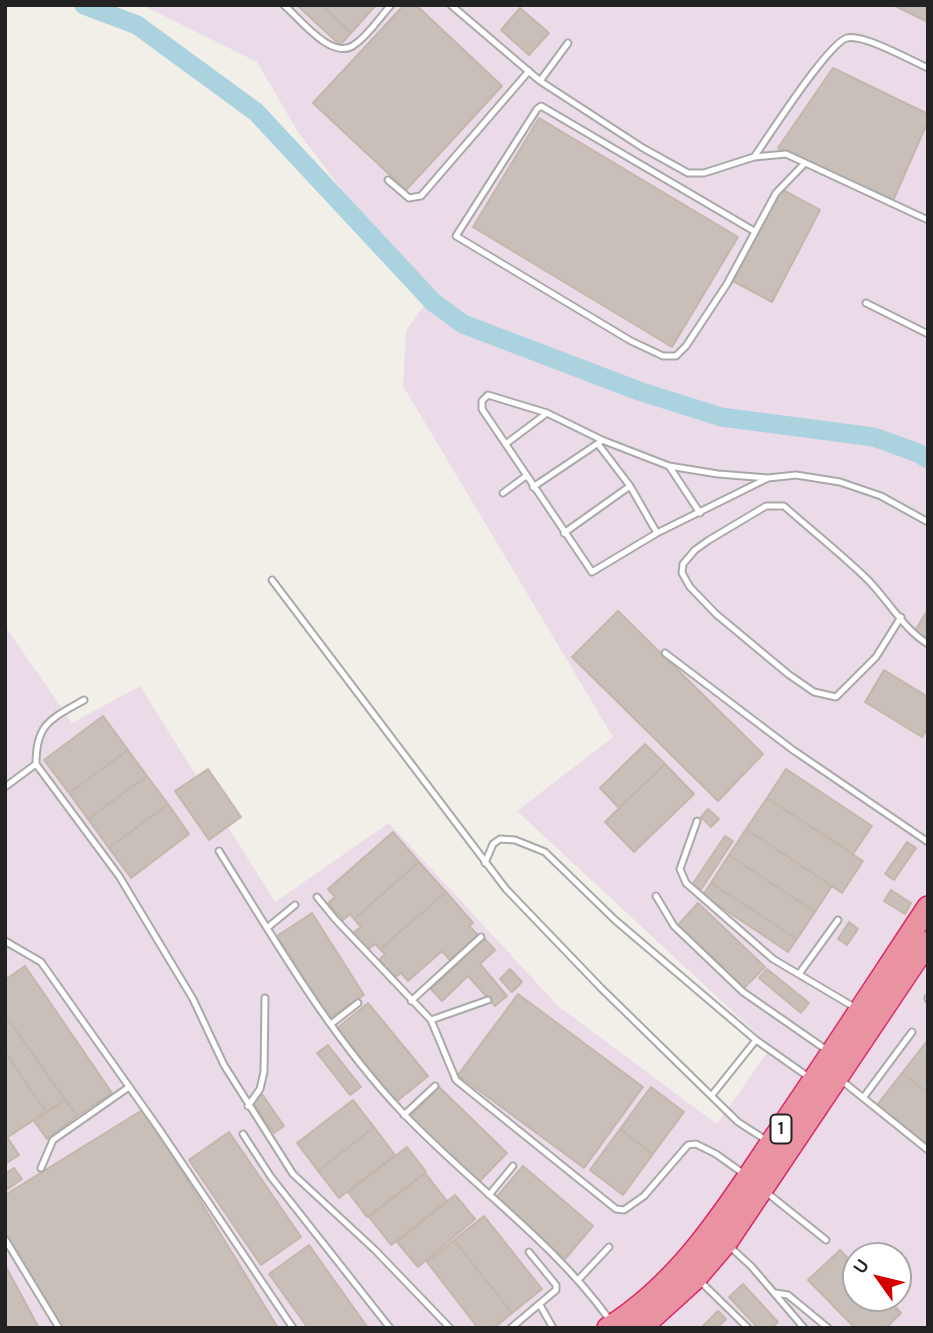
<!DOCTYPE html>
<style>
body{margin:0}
#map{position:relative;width:933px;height:1333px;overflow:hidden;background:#f2efe9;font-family:Karla,sans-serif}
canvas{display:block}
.frame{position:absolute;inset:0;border:7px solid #222;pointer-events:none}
.north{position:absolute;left:842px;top:1242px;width:70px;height:70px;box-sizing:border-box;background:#fff;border:2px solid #a7a7a7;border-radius:50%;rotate:304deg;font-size:19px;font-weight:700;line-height:28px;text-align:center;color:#222}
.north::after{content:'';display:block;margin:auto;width:24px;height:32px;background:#d40000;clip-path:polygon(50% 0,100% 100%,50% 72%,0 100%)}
</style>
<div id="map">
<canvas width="933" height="1333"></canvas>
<div class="frame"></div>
<div class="north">U</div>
</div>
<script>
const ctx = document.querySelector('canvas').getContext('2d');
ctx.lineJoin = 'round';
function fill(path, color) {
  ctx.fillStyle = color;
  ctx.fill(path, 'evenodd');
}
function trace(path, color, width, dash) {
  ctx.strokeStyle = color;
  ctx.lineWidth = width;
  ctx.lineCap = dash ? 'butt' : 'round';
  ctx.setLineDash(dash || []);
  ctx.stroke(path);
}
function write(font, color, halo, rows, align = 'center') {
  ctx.font = font + ' Karla,sans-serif';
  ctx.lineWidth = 6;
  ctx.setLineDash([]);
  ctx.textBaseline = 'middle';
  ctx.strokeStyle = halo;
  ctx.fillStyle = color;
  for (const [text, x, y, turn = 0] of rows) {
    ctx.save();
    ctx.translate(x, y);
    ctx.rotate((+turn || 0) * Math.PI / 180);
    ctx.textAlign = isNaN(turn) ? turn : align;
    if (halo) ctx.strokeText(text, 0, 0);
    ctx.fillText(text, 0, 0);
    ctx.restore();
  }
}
fill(new Path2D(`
 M142,5H928V1328H5V626L72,723L140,686L275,902L389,823L558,1006L717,1124L771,1047L517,811L613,737L403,386L406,331L427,301L298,132L257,62ZM856,1256H898V1298H856Z`), '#ebdbe8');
trace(new Path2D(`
 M84,5L137,25L256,112L433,302L463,324L639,391L721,417L874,437L918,453L928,459`), '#aad3df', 19);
const building = new Path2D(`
 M297,5H322L351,33L340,45Z
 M322,5H376L351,33Z
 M404,5H416L502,86L406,190L313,103Z
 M893,5H928V22Z
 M520,8L549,33L529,55L501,30Z
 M833,68L928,114V121L892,203L778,148Z
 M539,118L738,237L672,347L473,227Z
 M781,189L820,210L772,302L733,281Z
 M928,609V639L915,631Z
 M618,611L763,754L718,801L572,657Z
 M884,670L928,697V728L922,737L865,702Z
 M103,716L128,750L69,793L44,760Z
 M645,744L665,764L619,808L600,788Z
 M128,750L147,776L88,819L69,793Z
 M665,764L694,794L634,852L605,822Z
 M208,769L241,817L209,840L175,791Z
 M786,769L872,826L853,854L767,798Z
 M147,776L168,804L109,848L88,819Z
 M767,798L863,861L842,893L746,829Z
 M168,804L189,834L131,878L109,848Z
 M708,809L719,819L711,827L701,817Z
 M746,829L832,886L815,912L729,855Z
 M393,832L419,862L354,919L350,914L343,920L328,903L335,897L328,889Z
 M725,836L733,841L700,891L692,885Z
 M907,842L916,848L894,880L885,874Z
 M729,855L815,912L797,939L711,883Z
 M419,862L446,892L380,949L375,944L367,950L353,933L361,927L354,919Z
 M711,883L797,939L788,952L703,895Z
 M891,890L911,903L905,914L884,901Z
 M446,892L473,923L469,926L478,935L450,960L442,951L408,981L401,973L394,978L378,961L385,954L380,949Z
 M698,903L765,967L744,988L678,925Z
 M312,913L364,995L329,1018L277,936Z
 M849,922L858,929L847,945L838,939Z
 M484,938L495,950L480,964L507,996L495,1006L468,976L442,1001L431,989Z
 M25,966L112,1093L77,1116L5,1015V980Z
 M510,969L522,982L512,992L500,979Z
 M767,969L809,1003L801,1013L759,978Z
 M518,994L643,1087L584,1168L458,1075Z
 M368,1003L428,1076L396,1102L336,1029Z
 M5,1015L65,1100L46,1112L5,1052Z
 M927,1041H928V1093L902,1073Z
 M328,1045L361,1087L350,1095L317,1053Z
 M5,1052L46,1112L8,1137L5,1133Z
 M902,1073L928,1093V1145L877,1105Z
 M439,1087L507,1153L478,1183L410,1117Z
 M651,1087L684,1112L653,1154L620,1129Z
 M262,1094L284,1126L274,1133L251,1101Z
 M65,1100L77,1116L47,1139L34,1121Z
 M353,1100L374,1127L318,1171L297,1143Z
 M144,1109L278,1328H61L5,1238V1195Z
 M374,1127L395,1155L339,1198L318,1171Z
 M620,1129L653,1154L623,1195L590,1170Z
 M229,1132L301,1237L261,1265L189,1160Z
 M5,1134L19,1155L5,1164Z
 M407,1147L426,1172L367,1217L348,1192Z
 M523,1166L593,1226L565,1259L495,1199Z
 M14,1168L22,1179L5,1191V1174Z
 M425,1173L447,1201L391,1245L369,1217Z
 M455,1195L475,1219L418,1267L397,1242Z
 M484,1216L542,1289L512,1313L454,1240Z
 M454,1240L512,1313L494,1328H478L427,1262Z
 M309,1245L368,1328H308L269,1274Z
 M840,1250L856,1267V1298H887L901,1313L886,1328H855L808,1280Z
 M5,1265L39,1328H5Z
 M743,1284L778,1322L771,1328H758L729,1297Z
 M718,1311L726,1319L717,1328H701Z`);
fill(building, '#c7bfb8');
trace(building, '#c4b6ab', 2);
const lane = new Path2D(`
 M284,5C300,19 332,61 354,45C369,35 379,18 391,5
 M451,5L540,81L643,148L688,173H704L754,157L786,154L928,220
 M540,81L568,43
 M754,157C769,136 828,43 847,38C864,34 910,60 928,68
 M388,180L409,198L421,196L529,71
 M754,231L541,106L537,109L456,236L631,341L663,356H676L686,346L727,284L776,193L805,163
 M866,303L928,334
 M507,443L547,413
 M598,444L630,486L657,533
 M669,466L700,513
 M768,478L657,533L592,572L482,409V401L488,395L547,413L602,440L669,466L718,474L768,478L796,475L840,482L881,496L928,522
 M533,487L600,442
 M503,493L526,476
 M564,533L630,486
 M272,580L506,889L601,988L738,1122L766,1140
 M901,617L876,657L836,697L814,692L788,674L716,614L690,587L682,573L683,564L695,550L709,540L766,506H784C811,530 839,552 865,577C887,598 902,628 928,644
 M665,653L793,750L928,842
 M84,700C51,719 36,723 36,764L119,876L193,999L224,1065L293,1174L375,1250L450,1328
 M5,787L36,764
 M697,821L680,869L686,883L773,959L854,1007
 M219,851C275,940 329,1035 402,1112C469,1183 552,1240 609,1319
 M485,863L493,844L500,839L515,840L545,852L615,920L756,1040
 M656,896L674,926L743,992L828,1051
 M317,897L335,919L431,1020L456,1080L616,1209L624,1210L644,1196L688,1145L696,1144L716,1154L744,1174
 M267,928L295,905
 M5,941L41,962L159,1129L293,1328
 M799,974L838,920
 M928,998V999
 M411,1001L481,937
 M431,1020L488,1000
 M331,1024L358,1003
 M841,1080L928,1150
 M712,1095L756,1040L810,1078
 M863,1098L912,1032
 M248,1106L260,1089L264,1072L265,998
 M404,1115L435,1086
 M243,1134L271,1177L390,1328
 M41,1168L53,1140L129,1087
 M766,1192L826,1240
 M489,1195L513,1166
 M5,1239L59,1328
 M728,1245L751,1266L804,1328
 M578,1280L609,1247
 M700,1281L748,1328
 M775,1293L788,1295L828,1328
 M540,1305L553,1328
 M511,1328L556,1290V1285L529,1252`);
const highway = new Path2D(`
 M608,1328C682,1282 727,1208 775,1137C827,1061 877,984 928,907
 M641,1328L696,1278L726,1243L928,942`);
trace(lane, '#a9a9a9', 9);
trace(highway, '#dc2a67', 24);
trace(lane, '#fff', 5);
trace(highway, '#e892a2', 21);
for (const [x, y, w] of [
 [781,1129,21]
]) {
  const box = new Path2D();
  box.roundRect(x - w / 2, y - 14.5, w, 29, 5);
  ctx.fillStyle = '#fff';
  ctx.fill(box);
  trace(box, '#222', 2);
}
write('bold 18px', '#222', null, [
 ["1",781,1129]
]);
</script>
